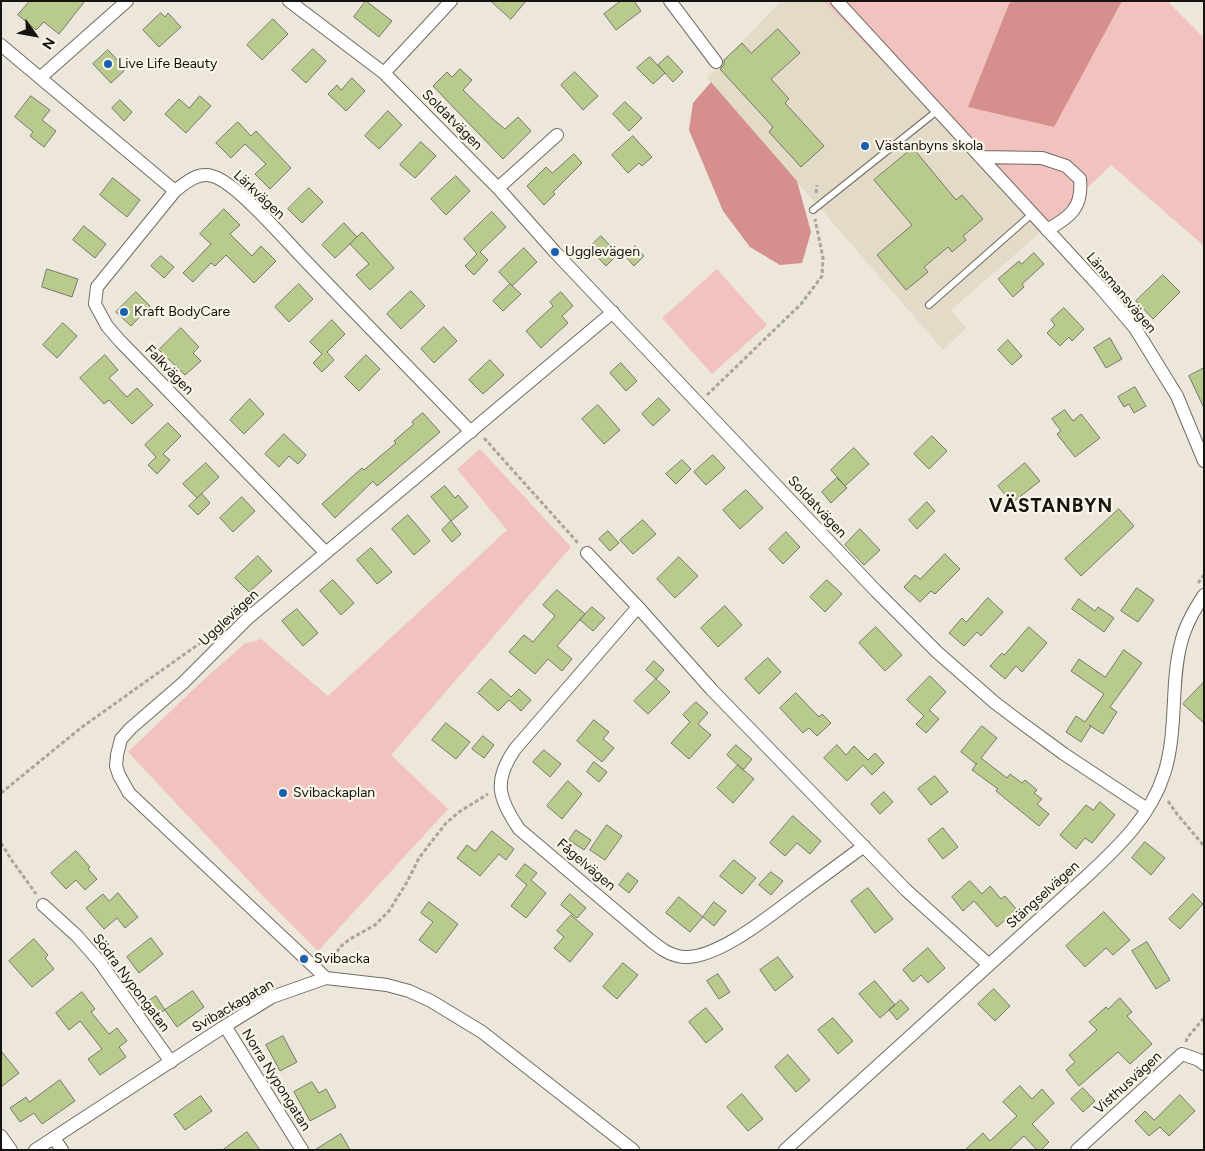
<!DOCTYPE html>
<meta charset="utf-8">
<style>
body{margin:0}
#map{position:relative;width:1205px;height:1151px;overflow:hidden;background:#ece7da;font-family:Figtree,sans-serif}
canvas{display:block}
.frame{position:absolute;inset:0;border:2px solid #161410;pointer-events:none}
.north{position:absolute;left:10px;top:10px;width:50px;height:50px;-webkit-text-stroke:4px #f9f4e8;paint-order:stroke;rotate:122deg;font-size:14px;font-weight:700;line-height:20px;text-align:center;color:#161410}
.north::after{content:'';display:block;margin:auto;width:18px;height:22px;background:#161410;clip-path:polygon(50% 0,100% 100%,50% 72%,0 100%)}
</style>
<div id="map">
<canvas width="1205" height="1151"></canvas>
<div class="frame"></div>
<div class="north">N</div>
</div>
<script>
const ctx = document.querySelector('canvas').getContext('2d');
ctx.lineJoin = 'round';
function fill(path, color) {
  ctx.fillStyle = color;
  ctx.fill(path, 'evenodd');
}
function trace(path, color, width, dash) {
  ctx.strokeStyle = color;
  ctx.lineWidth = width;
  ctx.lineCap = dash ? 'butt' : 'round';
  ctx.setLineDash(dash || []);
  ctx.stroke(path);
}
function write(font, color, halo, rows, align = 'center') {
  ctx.font = font + ' Figtree,sans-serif';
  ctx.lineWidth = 4.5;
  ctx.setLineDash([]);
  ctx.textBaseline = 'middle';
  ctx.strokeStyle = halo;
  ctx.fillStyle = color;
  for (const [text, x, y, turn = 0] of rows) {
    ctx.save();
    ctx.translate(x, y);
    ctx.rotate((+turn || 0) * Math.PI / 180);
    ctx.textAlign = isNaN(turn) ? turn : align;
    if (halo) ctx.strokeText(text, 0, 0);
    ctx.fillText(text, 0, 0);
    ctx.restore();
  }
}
fill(new Path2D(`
 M781,1H823L932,112L1040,233L951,310L966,328L943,350L707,78Z`), '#e3dbc7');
fill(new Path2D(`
 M823,1H1167L1204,38V246L1111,165L1040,233L932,112Z
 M717,269L767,325L712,374L662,318Z
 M480,449L571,547L391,755L448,809L318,951L264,897L128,752L200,683L244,644L261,639L328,696L507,530L457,469Z`), '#f2c2bf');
fill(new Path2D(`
 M1013,1H1122L1054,127L968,107L1009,4Z
 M711,82L797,181L811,232L802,263L780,265L750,247L723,211L689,130L693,103Z`), '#d58f8d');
const building = new Path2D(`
 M30,1H85L59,34L44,22L36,30L18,15Z
 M366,1L392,21L379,37L354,17Z
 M491,1H526L511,19Z
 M621,1H634L641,11L616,30L604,14Z
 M161,13L165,17L168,13L181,27L159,47L143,30Z
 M273,19L288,34L262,60L247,45Z
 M778,29L800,53L771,79L789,99L785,103L824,146L801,167L769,132L773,127L720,69L724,65V60L742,43L751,53Z
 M313,49L326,61L306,83L292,70Z
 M108,50L126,69L111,83L93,64Z
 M668,56L683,72L673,82L658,65Z
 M650,57L665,73L653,84L637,68Z
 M460,69L472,80L463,90L494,120L505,129L518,117L531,131L503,159L433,86L447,72L452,77Z
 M575,72L598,96L583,110L561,85Z
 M352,78L365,91L346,111L328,94L337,85L341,90Z
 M31,96L50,110L42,120L56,131L44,147L30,136L33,132L15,117Z
 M200,96L211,106L186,133L165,114L179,99L189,108Z
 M120,100L132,112L124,121L112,108Z
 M625,102L642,118L629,131L613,114Z
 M388,111L402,125L379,149L365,136Z
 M238,122L251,136L256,131L291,168L270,189L255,174L266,164L245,144L231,158L216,143Z
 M633,136L652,157L642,166L639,163L628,173L612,155Z
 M421,142L436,156L415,178L400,165Z
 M913,148L956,200L962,195L983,219L963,236L966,240L952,252L948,247L924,267L928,272L906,290L877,255L912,225L874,180Z
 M574,154L582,163L553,192L555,194L544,205L527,186L546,167L552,173Z
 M456,176L470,191L446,215L431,199Z
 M113,178L140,200L127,217L100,195Z
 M309,188L323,202L302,223L288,209Z
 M224,209L240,225L230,234L252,256L261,246L276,261L254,283L226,255L215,266L211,263L193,282L183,273L211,244L200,234Z
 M492,212L506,227L480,252L488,260L474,275L465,266L477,254L464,239Z
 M344,223L357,237L350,244L362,232L394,268L370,290L356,275L369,264L350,244L335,258L322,245Z
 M84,226L106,244L95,258L73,240Z
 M601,236L618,254L606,266L589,248Z
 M635,246L644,256L634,266L625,256Z
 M524,248L537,262L512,286L499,272Z
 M1034,253L1044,264L1022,284L1024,287L1013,297L998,279L1019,261L1021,264Z
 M161,256L174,267L164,278L151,266Z
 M47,269L78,279L72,297L42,287Z
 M1163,275L1180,292L1153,319L1136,301Z
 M299,284L313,299L289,322L275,307Z
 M510,284L521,294L503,311L493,301Z
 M411,291L425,306L401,329L387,314Z
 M136,292L150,306L131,326L116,312Z
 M561,292L573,306L562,316L568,323L541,348L526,331L553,306L550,302Z
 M1064,308L1084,329L1072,341L1069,337L1060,346L1047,333L1055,325L1051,320Z
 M332,320L345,334L327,352L334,360L322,372L313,363L322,354L310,342Z
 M63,323L77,336L57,358L43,345Z
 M444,327L457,341L434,363L421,349Z
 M181,328L199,347L193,353L201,361L185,375L159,350Z
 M1110,338L1122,359L1106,368L1094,348Z
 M1008,340L1022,356L1012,365L998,350Z
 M105,355L118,370L109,378L127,397L137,388L153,405L132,424L109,400L104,404L80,378Z
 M366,355L380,369L359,391L345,377Z
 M490,360L504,375L483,394L469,380Z
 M621,363L637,381L626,391L610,373Z
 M1204,368V408L1189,376Z
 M1135,387L1146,406L1134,413L1129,404L1124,407L1118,397Z
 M659,398L670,410L653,426L642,414Z
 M250,399L264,414L244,434L230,420Z
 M598,405L620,430L604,444L582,419Z
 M1065,410L1073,421L1081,414L1100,438L1075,457L1057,434L1061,431L1052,419Z
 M423,413L440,432L377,486L373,481L335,518L322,504L362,468L364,470L396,443L394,441L414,424L412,422Z
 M168,423L181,436L163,454L170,460L157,474L148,465L156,457L145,445Z
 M284,434L306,455L298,464L289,456L279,467L265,454Z
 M932,436L947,451L929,469L914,454Z
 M854,448L869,464L845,486L831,470Z
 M713,455L725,468L706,485L694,472Z
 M682,460L691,469L676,484L666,474Z
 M206,463L219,477L197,498L183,484Z
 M1025,463L1040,481L1012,503L998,486Z
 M837,478L847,488L831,503L822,492Z
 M445,486L455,498L458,495L468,507L451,521L431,497Z
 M746,490L763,508L740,529L723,510Z
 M202,494L210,503L198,515L189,506Z
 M242,497L255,511L233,532L220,518Z
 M927,502L935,511L917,529L909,520Z
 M1119,509L1134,526L1081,576L1065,559Z
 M408,515L430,541L414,555L392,529Z
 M643,520L656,534L633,554L620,540Z
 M451,521L461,534L452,542L442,530Z
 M860,529L880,550L864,565L845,545Z
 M608,531L619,543L610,551L599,539Z
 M786,532L800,547L783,564L769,549Z
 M371,548L392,572L377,584L357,560Z
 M945,554L960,569L935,594L931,591L920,602L904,587L915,575L920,579Z
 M258,556L272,571L249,592L235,578Z
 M679,557L698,576L675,598L657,579Z
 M333,580L354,603L341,615L320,591Z
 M827,580L842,594L825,612L810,597Z
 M1137,588L1154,600L1138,622L1121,611Z
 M557,590L585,614L557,646L572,659L562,671L548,659L535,674L509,652L524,635L533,642L555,616L543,605Z
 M988,598L1003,612L981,636L977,632L964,646L949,633L962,618L966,622Z
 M1079,599L1095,611L1098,607L1114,618L1104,632L1072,609Z
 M725,606L742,625L718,647L701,628Z
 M592,607L605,618L593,631L580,620Z
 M297,609L318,633L303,646L282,621Z
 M876,627L902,655L885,671L859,643Z
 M1029,627L1047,643L1022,672L1016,666L1005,679L990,666L1002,653L1004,655Z
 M1124,650L1142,663L1110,707L1117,712L1103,734L1089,725L1091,726L1081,742L1066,732L1076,716L1085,722L1104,694L1071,671L1079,659L1105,677Z
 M768,658L781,672L759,694L745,679Z
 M654,661L664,670L656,679L646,670Z
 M930,676L946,692L929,710L939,719L926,733L916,724L924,716L907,700Z
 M491,679L511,697L519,689L531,700L521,711L509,700L498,711L478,693Z
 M656,679L670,692L648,714L634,701Z
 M1204,682V723L1183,704Z
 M796,693L819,717L822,714L831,723L817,736L809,728L803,733L780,708Z
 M696,702L708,713L698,724L711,735L689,759L671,743L690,722L683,715Z
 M594,720L609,732L603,739L614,748L602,762L577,741Z
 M446,723L470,742L456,759L432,740Z
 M982,726L997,738L981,758L1007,778L1010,774L1022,783L1025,780L1037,790L1034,793L1042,799L1037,804L1049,814L1039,826L996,791L998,789L972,770L977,763L976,764L961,752Z
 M483,736L494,745L484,758L472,749Z
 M736,745L752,759L743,770L727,755Z
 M837,745L846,755L854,746L868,760L875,753L884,763L872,775L863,765L847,781L824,758Z
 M544,750L561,764L550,777L533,762Z
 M594,762L607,772L599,782L587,772Z
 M738,765L754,779L733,803L717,788Z
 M935,776L948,792L931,805L918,789Z
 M568,781L582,794L562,819L547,806Z
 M884,792L893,802L880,814L871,804Z
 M1100,802L1115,815L1092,843L1085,838L1076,849L1060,835L1086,805L1093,810Z
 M793,816L821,841L810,854L797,843L785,856L770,843Z
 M607,825L622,836L605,860L590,850Z
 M943,828L958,847L943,859L928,840Z
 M576,830L591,840L584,850L569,840Z
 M492,831L514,849L506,860L499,854L480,876L457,858L467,845L475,851Z
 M1145,842L1165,858L1151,875L1132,858Z
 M76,851L90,867L88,869L97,879L85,890L76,880L66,889L51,873Z
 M734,860L756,878L742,894L720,876Z
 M525,864L537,873L531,880L546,893L526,918L511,906L527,885L516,876Z
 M771,872L783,881L771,895L759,885Z
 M628,873L638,881L629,893L619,885Z
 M970,881L982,894L990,886L1001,899L1005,896L1017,910L997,927L974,901L963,911L952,897Z
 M868,888L893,919L875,933L851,901Z
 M118,893L138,917L125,928L117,918L104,929L86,908L103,894L109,901Z
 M570,894L586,908L577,918L561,905Z
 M1193,894L1203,904L1180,929L1169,919Z
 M679,897L703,917L690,932L666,913Z
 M429,902L458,924L436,953L419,940L433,922L421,913Z
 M714,902L726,911L714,926L703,917Z
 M1104,912L1130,940L1113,955L1106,948L1085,967L1066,946Z
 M571,915L593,934L570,962L554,948L564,937L557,931Z
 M151,938L163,954L139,973L127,957Z
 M34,939L48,955L45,958L54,969L32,987L9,961Z
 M1147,942L1170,980L1156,989L1132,951Z
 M928,948L945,968L928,983L921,975L913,982L903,970Z
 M778,957L793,977L775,991L760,970Z
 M623,963L638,975L617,999L603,987Z
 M718,974L730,992L719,999L707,981Z
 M875,981L895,1005L880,1018L859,994Z
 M994,989L1010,1006L995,1021L978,1004Z
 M193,991L204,1007L177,1027L165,1010Z
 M82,992L95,1009L91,1012L109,1034L117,1028L127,1041L119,1047L126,1057L100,1075L88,1059L102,1049L80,1021L69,1030L56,1013Z
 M156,996L165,1010L152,1018L143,1005Z
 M1120,998L1132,1012L1127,1016L1152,1044L1130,1064L1118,1052L1079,1086L1066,1070L1075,1062L1069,1055L1097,1030L1089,1022L1106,1007L1108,1009Z
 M901,1000L909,1009L897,1020L889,1010Z
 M706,1008L723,1029L706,1043L689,1022Z
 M833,1018L853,1041L838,1054L818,1030Z
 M283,1036L297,1062L280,1071L266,1045Z
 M1,1051L19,1073L1,1087Z
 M788,1055L810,1080L796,1092L775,1067Z
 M60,1080L75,1101L42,1124L34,1113L20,1122L10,1108L26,1097L29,1102Z
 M312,1082L319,1093L326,1089L336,1107L310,1121L294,1092Z
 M1020,1086L1032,1099L1042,1089L1054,1103L1032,1124L1049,1142L1041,1150H1037L1024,1136L1009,1150H965L983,1133L990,1141L1017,1116L1003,1102Z
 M1083,1088L1095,1101L1083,1112L1071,1099Z
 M742,1094L763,1119L748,1131L727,1107Z
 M1180,1095L1195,1111L1169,1136L1160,1127L1149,1136L1135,1121L1145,1111L1154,1120Z
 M201,1096L212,1111L185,1130L174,1115Z
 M247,1132L260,1150H223Z
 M341,1134L350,1150H315Z`);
fill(building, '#b9cb8c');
trace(building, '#75786d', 1);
const service = new Path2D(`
 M813,210L937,111
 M929,305L1032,214`);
const minor = new Path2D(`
 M289,1L384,73L498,188L555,252L876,591L937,652L994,702L1019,721L1064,754L1147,809
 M670,1L716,62
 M837,1L1100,287L1135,328L1177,396L1204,461
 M1,45L175,191C186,182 198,172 212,176C234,181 282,236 299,254C356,314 414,373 471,432
 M384,73L451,1
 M41,77L127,1
 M980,157L1042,158L1066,166L1080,179C1083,208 1070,217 1047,230
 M498,188L557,135
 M175,191L97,287L95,304L107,326L120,341L326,553
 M587,553L638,607L712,690L906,890L988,964
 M638,607L515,749C493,781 498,798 519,829L650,940C660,948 670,956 684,957C718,959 772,914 799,894C821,878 842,862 864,846
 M43,905L77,936L99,961L171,1062
 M326,978L129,793L119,775L116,766L117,755L121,739L131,728L183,683L247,619L613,312
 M225,1026L302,1150
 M1,1136L11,1150
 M54,1138L62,1150
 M35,1150L225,1026L272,997L326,978L387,985L409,991L431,1001L482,1032L633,1150
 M785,1150L1087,876C1118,847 1151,816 1164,774C1178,731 1170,684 1181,643C1185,625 1194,610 1204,595
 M1077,1150L1182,1054L1199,1060L1204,1064`);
trace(service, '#716c61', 8);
trace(minor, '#716c61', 14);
trace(new Path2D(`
 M816,193L817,185
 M707,395L801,304L822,276L823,258L815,219
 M484,438L578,543
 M1198,583L1204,575
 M1,793L82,727L203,641
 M1168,801L1177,814L1204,846
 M1,843L11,859L36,894
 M330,963L340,947L350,939L375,925L389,911L407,882L419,858L446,823L459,812L488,794
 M1186,1042L1187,1038L1204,1018`), '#a9a59b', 3, [4, 2.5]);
trace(service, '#fff', 6);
trace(minor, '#fff', 12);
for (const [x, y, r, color] of [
 [108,64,5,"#1a60b0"],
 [865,146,5,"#1a60b0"],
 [555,252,5,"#1a60b0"],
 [124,312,5,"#1a60b0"],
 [283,793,5,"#1a60b0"],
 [304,959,5,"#1a60b0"]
]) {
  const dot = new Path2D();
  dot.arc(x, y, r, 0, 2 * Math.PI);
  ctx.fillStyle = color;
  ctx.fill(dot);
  trace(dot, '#f9f4e8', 2);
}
write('14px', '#161410', '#f9f4e8', [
 ["Live Life Beauty",118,64],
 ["Västanbyns skola",875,146],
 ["Ugglevägen",565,252],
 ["Kraft BodyCare",134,312],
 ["Svibackaplan",293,793],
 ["Svibacka",314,959]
], 'left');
write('14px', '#161410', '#f9f4e8', [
 ["Soldatvägen",452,120,45],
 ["Lärkvägen",259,195,43],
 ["Länsmansvägen",1121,293,50],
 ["Falkvägen",169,370,46],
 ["Soldatvägen",817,507,47],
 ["Ugglevägen",229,618,-43],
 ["Fågelvägen",586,865,40],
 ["Stängselvägen",1043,895,-42],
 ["Södra Nypongatan",131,983,53],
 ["Svibackagatan",233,1006,-30],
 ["Norra Nypongatan",276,1080,58],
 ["Visthusvägen",1128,1083,-42]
]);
ctx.letterSpacing = '1px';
write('bold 19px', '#161410', '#f9f4e8', [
 ["VÄSTANBYN",1051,506]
]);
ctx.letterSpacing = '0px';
</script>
